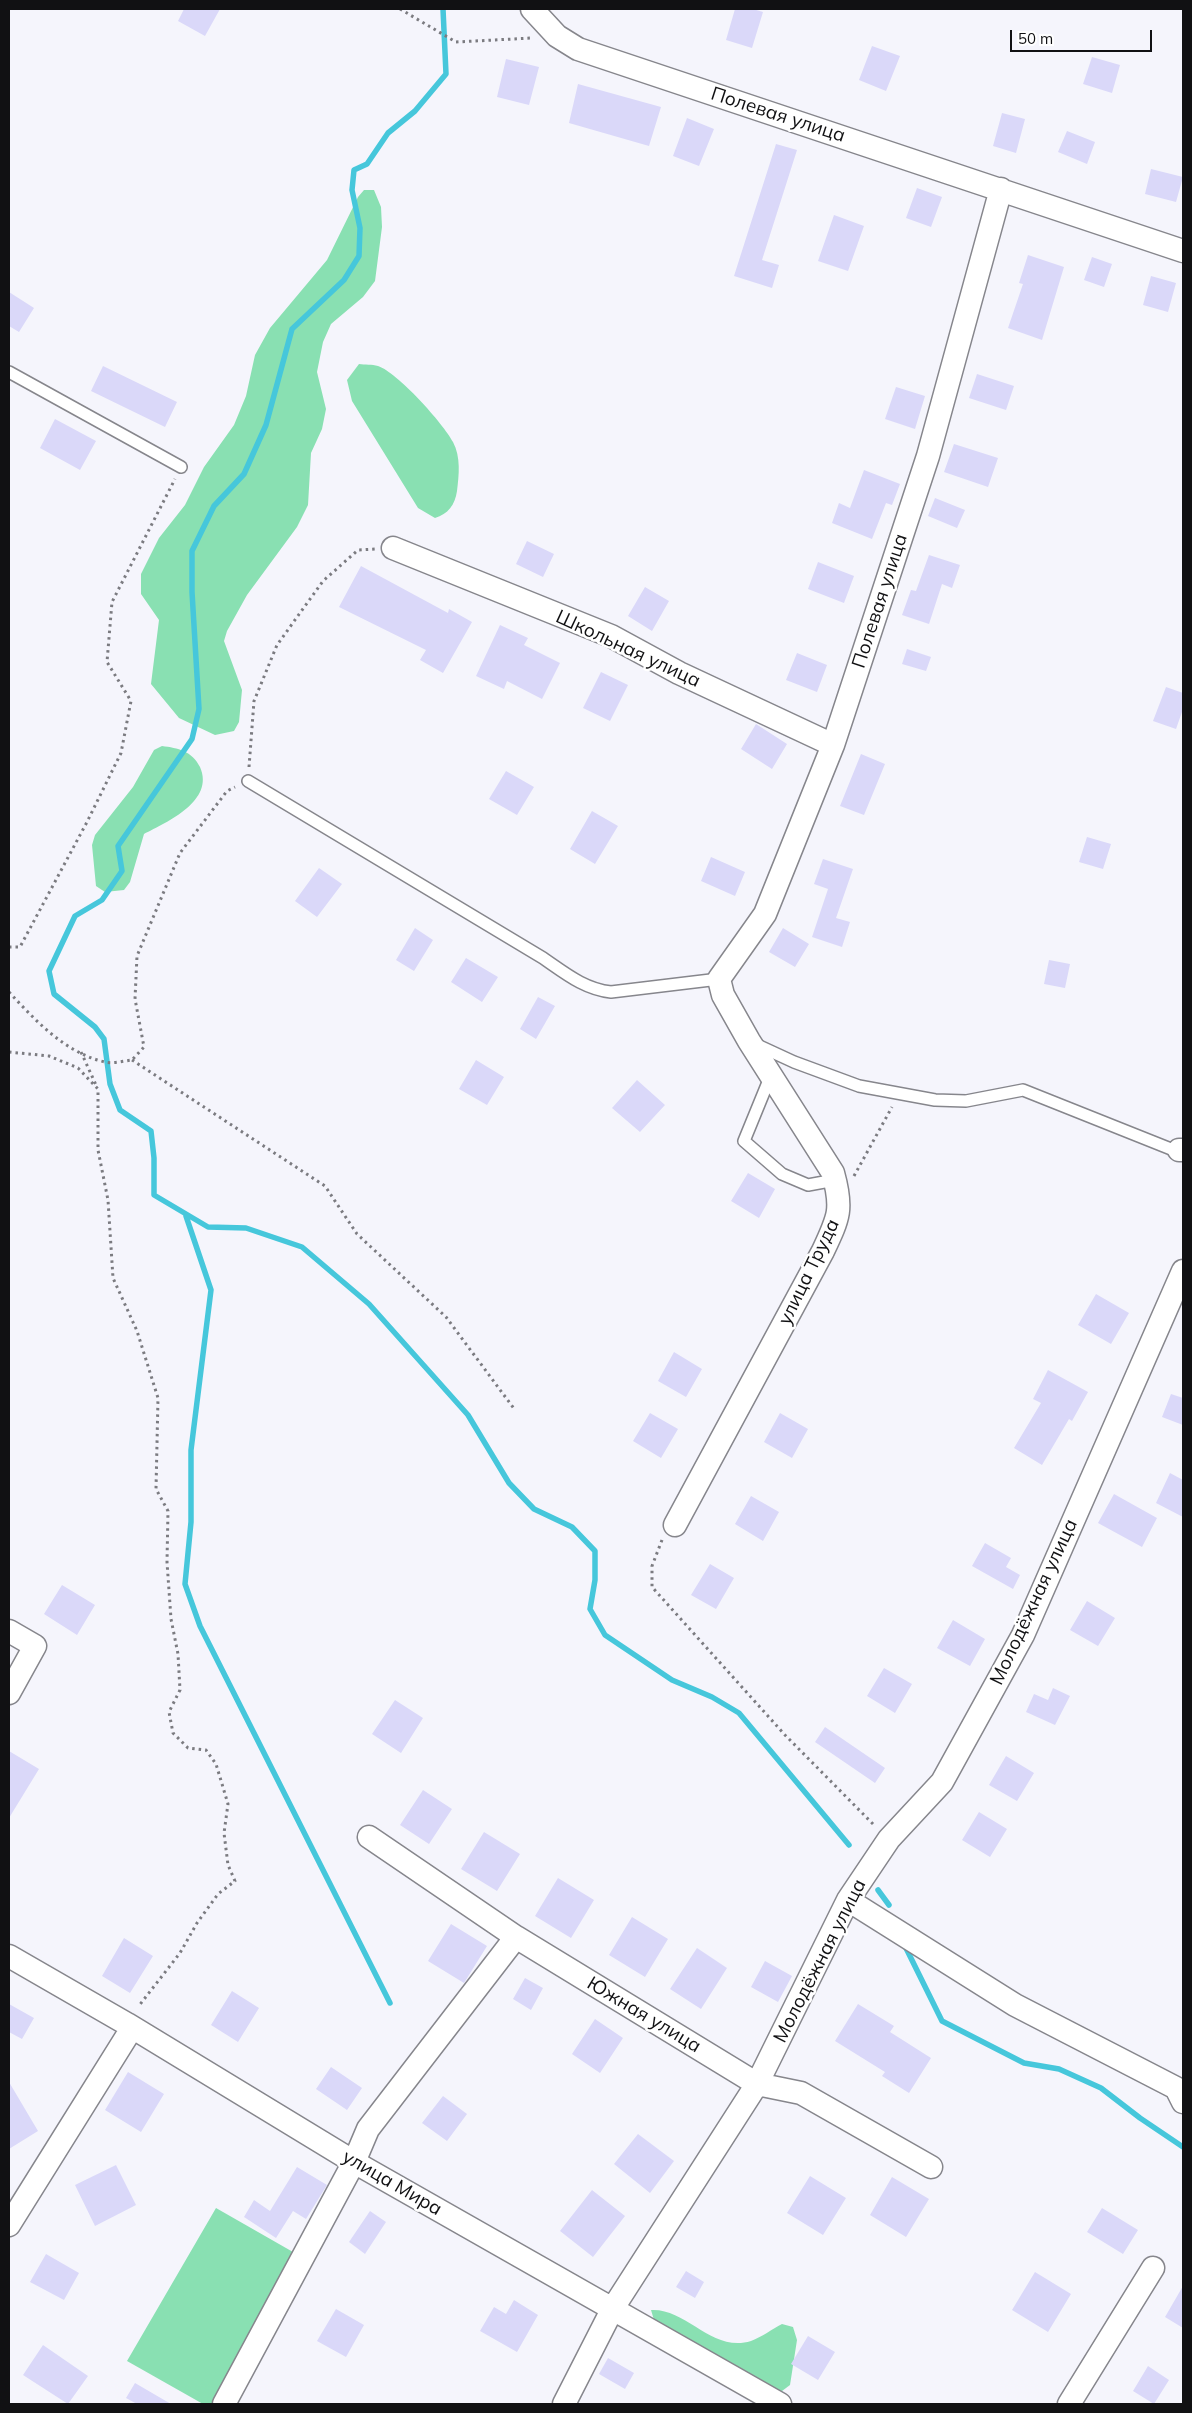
<!DOCTYPE html>
<meta charset="utf-8">
<style>
body{margin:0}
#map{position:relative;width:1192px;height:2413px;overflow:hidden;background:#f5f5fc;font-family:Mulish,sans-serif}
canvas{display:block}
.frame{position:absolute;inset:0;border:10px solid #111113;pointer-events:none}
.scale{position:absolute;left:1010px;top:30px;width:142px;height:22px;box-sizing:border-box;border:2px solid #111113;border-top:0;padding-left:6px;font-size:15px;line-height:18px;white-space:nowrap;color:#111113;-webkit-text-stroke:4px #fff;paint-order:stroke}
</style>
<div id="map">
<canvas width="1192" height="2413"></canvas>
<div class="frame"></div>
<div class="scale">50 m</div>
</div>
<script>
const ctx = document.querySelector('canvas').getContext('2d');
ctx.lineJoin = 'round';
function fill(path, color) {
  ctx.fillStyle = color;
  ctx.fill(path, 'evenodd');
}
function trace(path, color, width, dash) {
  ctx.strokeStyle = color;
  ctx.lineWidth = width;
  ctx.lineCap = dash ? 'butt' : 'round';
  ctx.setLineDash(dash || []);
  ctx.stroke(path);
}
function write(font, color, halo, rows, align = 'center') {
  ctx.font = font + ' Mulish,sans-serif';
  ctx.lineWidth = 5;
  ctx.setLineDash([]);
  ctx.textBaseline = 'middle';
  ctx.strokeStyle = halo;
  ctx.fillStyle = color;
  for (const [text, x, y, turn = 0] of rows) {
    ctx.save();
    ctx.translate(x, y);
    ctx.rotate((+turn || 0) * Math.PI / 180);
    ctx.textAlign = isNaN(turn) ? turn : align;
    if (halo) ctx.strokeText(text, 0, 0);
    ctx.fillText(text, 0, 0);
    ctx.restore();
  }
}
fill(new Path2D(`
 M364,190H374L381,207L382,227L375,281L363,297L331,324L323,342L317,372L326,409L322,429L311,453L308,505L297,527L247,595L227,631L224,641L242,690L239,722L234,731L215,735L179,718L151,684L159,620L141,594V574L159,538L185,505L204,467L234,425L246,396L255,355L270,328L327,260L358,197Z
 M359,364C365,365 372,364 378,366C397,372 444,424 453,442C461,457 459,475 457,491C455,505 448,514 435,518L418,508L352,401L347,380Z
 M162,746C178,748 192,751 200,767C215,801 167,822 144,834L130,882L124,890L105,892L96,886L92,845L95,835L133,787L154,750Z
 M216,2208L300,2256L215,2404H203L127,2361Z
 M651,2310C687,2308 712,2353 751,2341C762,2337 772,2329 782,2324L793,2327L797,2340L790,2385L782,2391L767,2389L654,2320Z`), '#89e0b2');
trace(new Path2D(`
 M443,9L446,74L415,111L388,133L367,164L354,170L352,190L360,228L359,256L344,280L292,329L266,425L244,474L214,506L192,551V592L199,709L192,739L118,846L122,871L102,900L75,916L49,971L54,994L95,1027L104,1039L110,1084L120,1110L151,1131L154,1158V1195L208,1227L246,1228L302,1247L369,1304L468,1415L509,1483L534,1509L572,1527L595,1551V1580L590,1609L605,1635L672,1680L712,1697L739,1713L849,1845
 M186,1216L211,1290L191,1450V1522L185,1584L200,1626L390,2003
 M878,1890L889,1905
 M904,1944L942,2021L1024,2063L1059,2069L1101,2088L1140,2118L1183,2147`), '#46c7db', 5.5);
fill(new Path2D(`
 M184,9H220L205,36L178,21Z
 M735,9H753L763,12L752,48L726,40Z
 M872,46L900,56L886,91L859,80Z
 M1092,57L1120,65L1112,93L1083,84Z
 M506,59L539,67L529,105L497,97Z
 M578,84L661,107L649,146L569,123Z
 M1002,113L1025,119L1016,153L993,146Z
 M687,118L714,129L699,166L673,156Z
 M1067,131L1095,142L1087,164L1058,152Z
 M776,144L797,150L762,260L779,265L772,288L734,276Z
 M1151,169L1183,177L1176,202L1145,194Z
 M917,188L942,197L931,227L906,218Z
 M834,215L864,226L848,271L818,261Z
 M1028,255L1064,267L1042,340L1008,328L1023,284L1019,283Z
 M1092,257L1112,264L1104,287L1084,280Z
 M1151,276L1176,283L1168,312L1143,305Z
 M9,292L34,308L19,332L9,326Z
 M103,366L177,402L165,427L91,391Z
 M977,374L1014,386L1006,410L969,398Z
 M896,387L925,396L915,429L885,419Z
 M55,419L96,441L80,470L40,448Z
 M954,444L998,458L988,487L944,472Z
 M864,470L900,484L892,505L886,503L872,539L832,523L839,503L850,508Z
 M935,498L965,510L957,528L928,516Z
 M527,541L554,554L543,577L516,564Z
 M929,555L960,565L952,588L942,584L929,624L902,615L911,590L916,591Z
 M818,562L854,576L844,603L808,589Z
 M361,566L448,613L449,609L472,622L443,673L420,660L426,650L339,607Z
 M645,587L669,601L652,631L628,616Z
 M500,625L528,638L524,645L560,663L542,699L507,681L504,689L476,676Z
 M907,649L931,657L926,671L902,664Z
 M797,653L827,665L817,692L786,680Z
 M601,672L628,685L610,721L583,708Z
 M1166,687L1183,693V709L1176,729L1153,721Z
 M756,724L787,744L772,769L741,749Z
 M861,754L885,764L864,815L840,806Z
 M506,771L534,787L517,815L489,799Z
 M592,811L618,826L595,864L570,849Z
 M1087,837L1111,844L1103,869L1079,862Z
 M711,857L745,872L735,896L701,881Z
 M823,859L853,869L836,918L850,922L842,947L812,937L828,889L814,884Z
 M319,868L342,884L317,917L295,901Z
 M415,928L433,940L414,971L396,960Z
 M783,928L809,944L795,967L769,952Z
 M466,958L498,977L482,1002L451,982Z
 M1049,960L1070,964L1065,988L1044,984Z
 M538,997L555,1006L536,1039L520,1029Z
 M476,1060L504,1077L487,1105L459,1089Z
 M637,1080L665,1105L640,1132L612,1108Z
 M748,1173L775,1189L759,1218L731,1201Z
 M1096,1294L1129,1313L1111,1344L1078,1325Z
 M674,1352L702,1369L686,1397L658,1381Z
 M1048,1370L1088,1392L1072,1421L1069,1419L1042,1465L1014,1448L1041,1403L1033,1399Z
 M1171,1394L1183,1398V1425L1162,1417Z
 M650,1413L678,1429L661,1458L633,1441Z
 M780,1413L808,1429L792,1458L764,1442Z
 M1170,1473L1183,1480V1517L1156,1503Z
 M1114,1494L1157,1518L1142,1547L1098,1523Z
 M751,1496L779,1512L763,1541L735,1524Z
 M985,1543L1011,1558L1006,1567L1020,1575L1013,1589L972,1566Z
 M710,1564L734,1578L716,1609L691,1595Z
 M62,1585L95,1605L77,1635L44,1614Z
 M1087,1601L1115,1618L1098,1646L1070,1630Z
 M953,1620L985,1639L970,1666L937,1648Z
 M884,1668L912,1684L895,1713L867,1696Z
 M1053,1688L1070,1696L1055,1725L1026,1712L1034,1694L1048,1700Z
 M395,1700L423,1718L401,1753L372,1734Z
 M825,1727L885,1768L875,1783L815,1742Z
 M9,1751L39,1769L9,1818Z
 M1006,1756L1034,1773L1017,1801L989,1785Z
 M423,1790L452,1809L429,1844L400,1825Z
 M979,1812L1007,1829L990,1857L962,1840Z
 M484,1832L520,1854L497,1891L461,1869Z
 M558,1878L594,1900L571,1938L535,1916Z
 M632,1917L668,1939L645,1977L609,1955Z
 M451,1924L487,1946L464,1983L428,1961Z
 M124,1938L153,1956L130,1993L102,1976Z
 M697,1948L727,1968L701,2009L670,1989Z
 M765,1961L792,1976L778,2002L751,1987Z
 M525,1978L543,1988L531,2010L513,1999Z
 M232,1991L259,2008L238,2042L211,2025Z
 M9,2004L34,2018L22,2039L9,2032Z
 M858,2004L894,2026L890,2032L931,2058L909,2093L882,2076L885,2072L835,2041Z
 M595,2019L623,2038L600,2073L572,2054Z
 M331,2067L362,2088L347,2110L316,2089Z
 M128,2072L164,2094L141,2132L105,2110Z
 M9,2082L38,2131L9,2149Z
 M443,2096L467,2114L447,2141L422,2123Z
 M638,2134L674,2161L650,2193L614,2164Z
 M116,2165L136,2205L95,2226L75,2185Z
 M297,2167L327,2185L306,2219L293,2211L276,2238L244,2217L254,2200L270,2211Z
 M810,2176L846,2198L823,2235L787,2213Z
 M892,2177L929,2199L906,2237L870,2215Z
 M592,2190L625,2216L593,2257L560,2231Z
 M1102,2208L1138,2230L1123,2254L1087,2232Z
 M370,2211L386,2222L365,2254L349,2242Z
 M46,2254L79,2273L64,2300L30,2282Z
 M686,2271L704,2282L695,2298L676,2287Z
 M1035,2272L1071,2294L1048,2332L1012,2310Z
 M1183,2286V2328L1165,2317Z
 M514,2300L538,2315L517,2352L480,2331L494,2307L506,2314Z
 M336,2309L364,2325L346,2357L317,2341Z
 M808,2336L835,2352L818,2380L791,2364Z
 M43,2345L88,2376L68,2404L23,2375Z
 M608,2358L634,2373L625,2389L599,2374Z
 M1148,2366L1169,2380L1154,2404L1133,2391Z
 M135,2383L171,2404H137L126,2398Z`), '#dad8f9');
const service = new Path2D(`
 M9,372L181,467
 M248,781L543,958C565,973 584,989 611,992L719,979
 M755,1044L794,1062L859,1086L935,1100L966,1101L1023,1090L1181,1153
 M771,1075L744,1141L782,1174L808,1185L835,1180`);
const minor = new Path2D(`
 M532,9L557,36L578,49L1183,251
 M393,548L611,636L679,673L833,745
 M1179,1150H1183
 M675,1525L823,1251C839,1217 843,1209 833,1173L749,1041L723,995L719,979L765,914L833,745L928,456L1001,189
 M9,1631L35,1646L9,1693
 M369,1837L516,1937L757,2084L801,2093L931,2167
 M848,1900L1015,2005L1176,2088L1183,2102
 M9,1956L127,2024L354,2162L780,2404
 M9,2225L132,2028
 M224,2404L354,2162L368,2129L516,1937
 M564,2404L613,2308L757,2084L848,1900L889,1839L942,1782L1023,1635L1183,1271
 M1069,2404L1153,2268`);
trace(service, '#86868c', 14);
trace(minor, '#86868c', 25);
trace(new Path2D(`
 M400,9L456,42L532,38
 M249,767L254,701L277,645L323,581L358,550L375,549
 M9,947H20L87,822L121,753L131,701L107,662L112,602L175,479
 M9,992C35,1020 65,1053 105,1062C113,1064 123,1061 132,1060L144,1047L135,999L137,956L180,853L227,791L235,787
 M9,1052L49,1056L78,1068L98,1089V1150L108,1200L113,1278L137,1331L158,1398L156,1489L168,1511L167,1562L171,1619L178,1654L180,1690L169,1712L173,1733L188,1748L206,1750L216,1764L228,1804L224,1833L228,1865L235,1881L218,1894L197,1923L180,1953L138,2007
 M81,1052L96,1085
 M132,1060L325,1186L357,1234L446,1317L515,1410
 M854,1176L892,1107
 M662,1540L652,1566V1587L785,1735L875,1826`), '#7b7b80', 3, [2.5, 4]);
trace(service, '#fff', 11);
trace(minor, '#fff', 22);
write('19px', '#111113', '#fff', [
 ["Полевая улица",778,115,18],
 ["Полевая улица",880,601,-72],
 ["Школьная улица",628,649,25],
 ["улица Труда",809,1272,-64],
 ["Молодёжная улица",1034,1602,-65],
 ["Молодёжная улица",820,1961,-63],
 ["Южная улица",644,2015,31],
 ["улица Мира",392,2183,30]
]);
</script>
